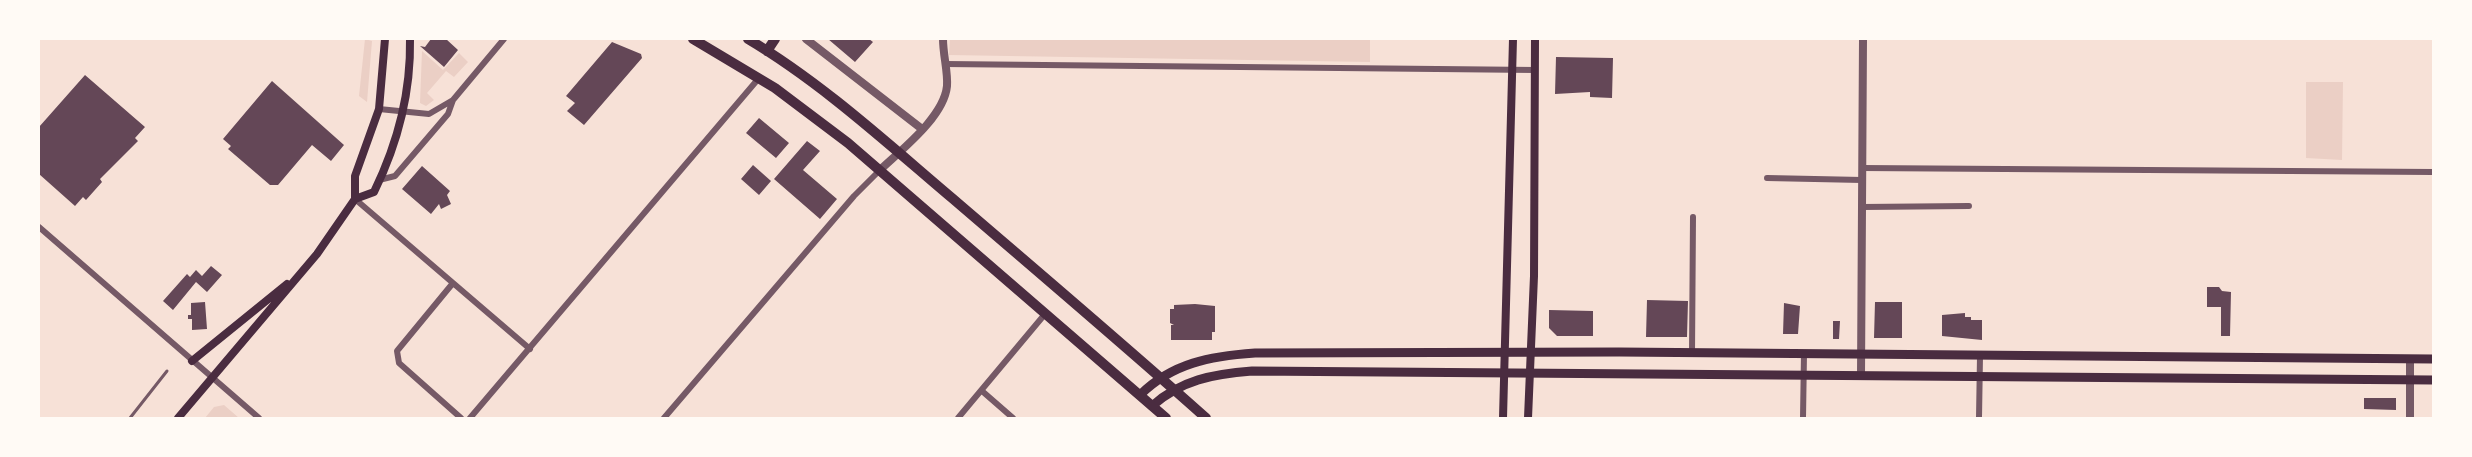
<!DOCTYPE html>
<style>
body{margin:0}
#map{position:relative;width:2472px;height:457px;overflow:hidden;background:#f7e1d7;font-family:"Libre Baskerville",serif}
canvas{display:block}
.frame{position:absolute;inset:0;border:40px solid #fffaf5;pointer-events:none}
</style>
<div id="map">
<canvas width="2472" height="457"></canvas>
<div class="frame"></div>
</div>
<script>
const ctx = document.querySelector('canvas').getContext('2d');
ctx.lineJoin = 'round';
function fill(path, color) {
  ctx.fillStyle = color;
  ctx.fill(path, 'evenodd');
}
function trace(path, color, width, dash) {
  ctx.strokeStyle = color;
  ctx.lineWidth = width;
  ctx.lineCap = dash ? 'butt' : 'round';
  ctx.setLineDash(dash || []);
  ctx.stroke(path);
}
fill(new Path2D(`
 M365,39L372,41L367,102L359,96Z
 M950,39H1370V62L949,55Z
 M422,51L443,70L459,53L468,62L454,77L446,71L427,93L434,100L426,106L420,103Z
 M2306,82H2343L2342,160L2306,158Z
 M224,405L239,418H205L214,407Z`), '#ebcfc5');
fill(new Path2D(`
 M431,39H446L458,50L444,67L420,46L425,47Z
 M828,39H869L873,42L855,62Z
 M612,42L641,54L642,58L584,125L567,111L575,103L566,96Z
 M1556,57L1613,58L1612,98L1590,97V92L1555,94Z
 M85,75L145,127L135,138L138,141L100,179L102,182L86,200L83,197L75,206L39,174V127Z
 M272,81L344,145L331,161L312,145L278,185H270L228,149L231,146L223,139Z
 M759,118L789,143L776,158L746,133Z
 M807,141L820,151L803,170L837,199L820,219L774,179Z
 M753,165L771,181L759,195L741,179Z
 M422,166L450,191L447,195L451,204L441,209L439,204L431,214L402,189Z
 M211,266L222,275L207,292L196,282L173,310L163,301L187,274L190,277L196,270L202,276Z
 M2207,287H2219L2222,291L2231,292L2230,336H2221V307H2207Z
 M1647,300L1688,301L1687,337H1646Z
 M205,302L207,329L192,330V319H188V315H191V303Z
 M1875,302H1902V338H1874Z
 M1784,303L1800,306L1798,334H1783Z
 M1195,304L1215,306V332H1212V340H1171V325H1174L1170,323V309H1174V305Z
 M1549,310L1593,311V336H1557L1549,328Z
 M1965,313V317H1971V320H1982V340L1942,336V315Z
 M1833,321H1840L1839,339H1833Z
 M2364,398H2396V410L2364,409Z`), '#644757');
trace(new Path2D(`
 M130,418L167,371`), '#755966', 3);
trace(new Path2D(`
 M945,64L1535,70
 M379,109L429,114L453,100
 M1862,168L2433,172
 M1767,178L1862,180
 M379,180L395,176L448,114L453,100L504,39
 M355,199L530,349
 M1862,207L1969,206
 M39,227L259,418
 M453,283L397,351L399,363L461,418
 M1692,353L1693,217
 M982,391L1013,418
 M470,418L759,78
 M664,418L854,196L880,170
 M958,418L1045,314
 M1803,418L1804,354
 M1979,418L1980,356`), '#755966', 6);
trace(new Path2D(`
 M806,39L922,129
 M880,170C901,150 944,117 947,86C948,71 943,55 943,39
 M2410,359V418
 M1861,375L1863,39`), '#755966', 8);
trace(new Path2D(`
 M355,199L374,192C397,145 411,92 410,39
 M192,361L287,284
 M178,418L317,254L355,199V176L379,109L385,39
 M1503,418L1513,39
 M1528,418L1534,276L1535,39`), '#4a2c40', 8);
trace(new Path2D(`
 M1140,395C1172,363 1211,356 1255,353L1619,352L2433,359
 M1152,406C1181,380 1213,374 1252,371L2433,380`), '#4a2c40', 9);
trace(new Path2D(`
 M693,39L775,88L848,143L1166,418
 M748,39C822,83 887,143 952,198C1037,271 1122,343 1206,418
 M767,51L775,39`), '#4a2c40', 10);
</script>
